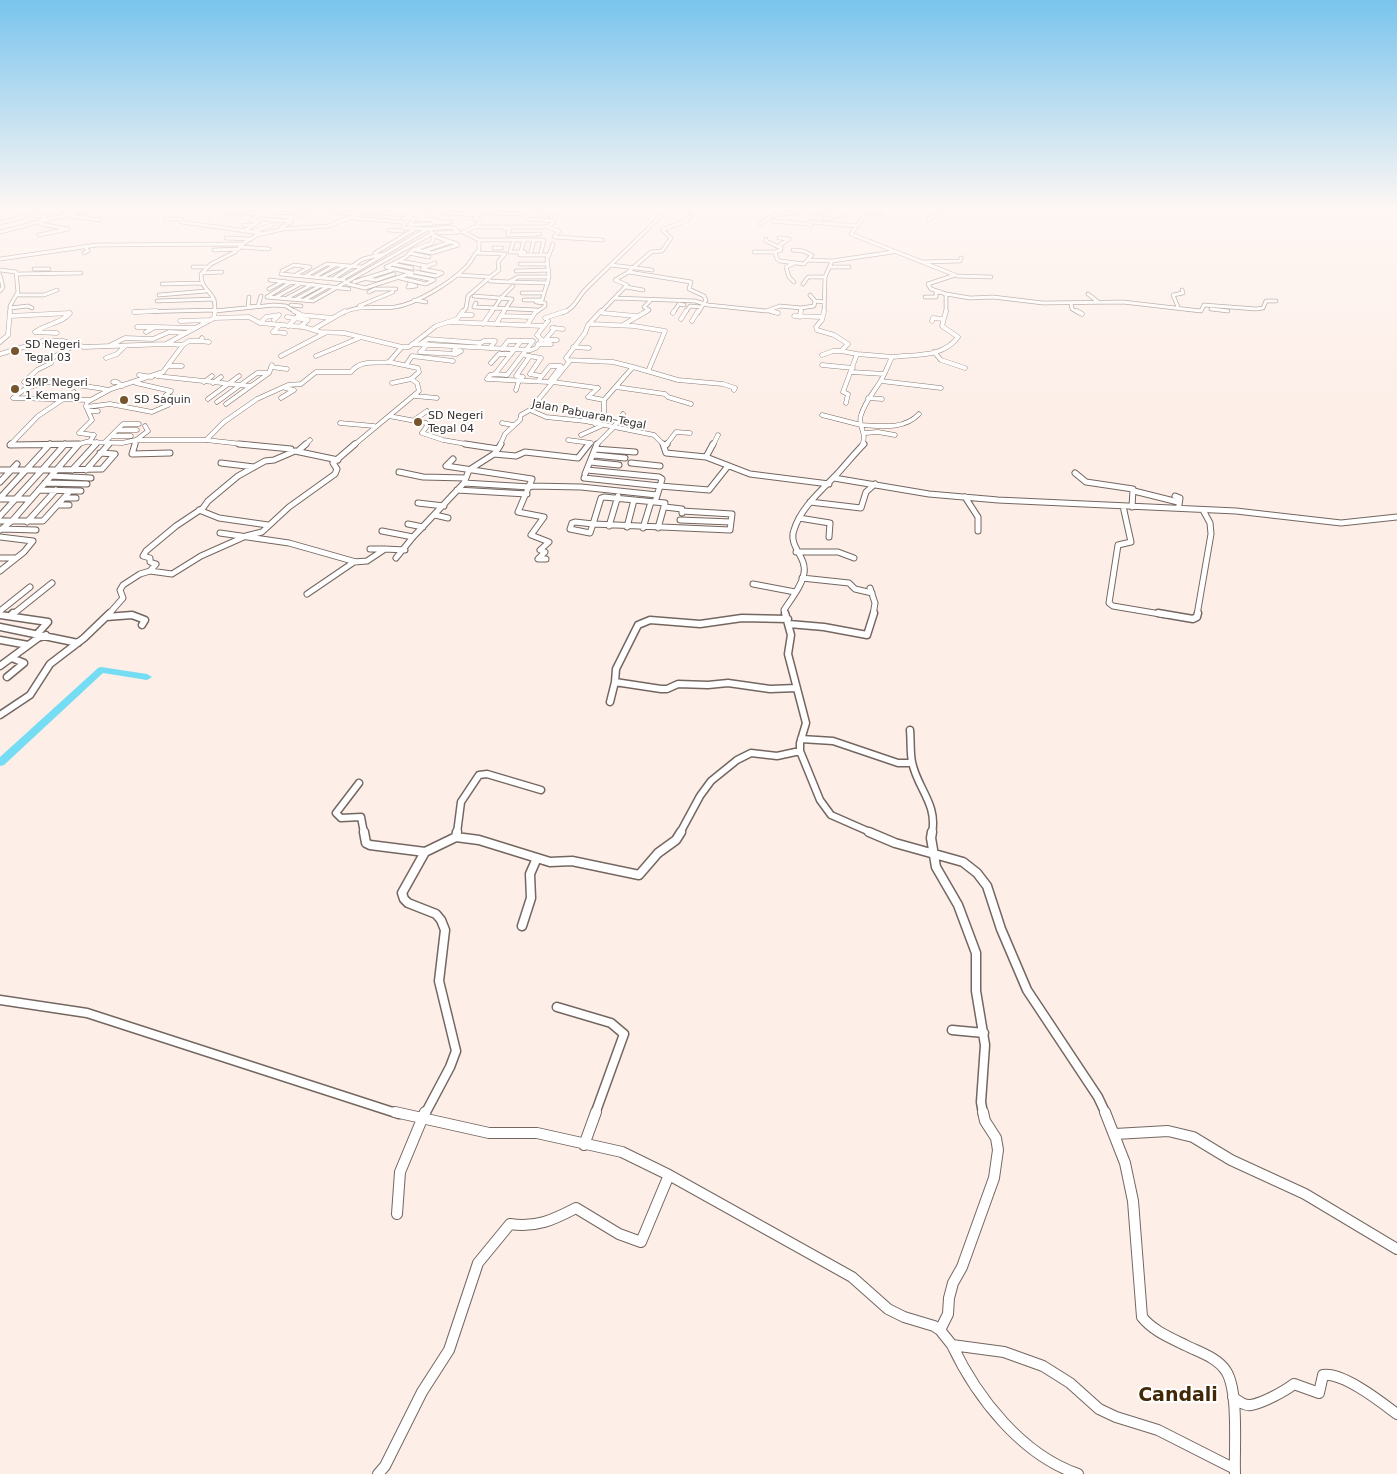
<!DOCTYPE html>
<meta charset="utf-8">
<style>
body{margin:0}
canvas{display:block;background:#fdeee7}
</style>
<canvas width="1397" height="1474"></canvas>
<script>
const ctx = document.querySelector('canvas').getContext('2d');
ctx.lineJoin = 'round';
function fill(path, color) {
  ctx.fillStyle = color;
  ctx.fill(path, 'evenodd');
}
function trace(path, color, width, dash) {
  ctx.strokeStyle = color;
  ctx.lineWidth = width;
  ctx.lineCap = dash ? 'butt' : 'round';
  ctx.setLineDash(dash || []);
  ctx.stroke(path);
}
function write(font, color, halo, rows, align = 'center') {
  ctx.font = font + ' "DejaVu Sans",sans-serif';
  ctx.lineWidth = 4;
  ctx.setLineDash([]);
  ctx.textBaseline = 'middle';
  ctx.strokeStyle = halo;
  ctx.fillStyle = color;
  for (const [text, x, y, turn = 0] of rows) {
    ctx.save();
    ctx.translate(x, y);
    ctx.rotate((+turn || 0) * Math.PI / 180);
    ctx.textAlign = isNaN(turn) ? turn : align;
    if (halo) ctx.strokeText(text, 0, 0);
    ctx.fillText(text, 0, 0);
    ctx.restore();
  }
}
fill(new Path2D(`
 M101,667L147,674L152,677L147,680L103,673L4,765L0,766V757L98,668Z`), '#74ddf4');
const minorFar5 = new Path2D(`
 M109,209H111
 M280,209H304
 M313,209L359,214
 M412,209L408,213H418
 M438,209L446,213L478,215L488,209
 M490,209L489,212L491,213L522,214L529,219L554,221L548,227
 M537,209L551,216
 M860,209L870,210
 M873,209L867,212L851,234L955,275L928,284L931,289L946,294V313
 M61,210L78,212
 M221,211L260,214
 M370,211L402,215
 M869,212L881,213
 M814,213L825,211L826,209
 M830,213H840L839,216L831,215
 M35,215L45,217L42,219L44,220
 M259,215L294,217L286,221L292,222L281,227L284,228
 M72,216L100,220
 M421,216L415,215L422,209
 M294,217L309,210
 M824,218H832
 M165,219H181V222L261,233
 M259,219L286,221
 M414,219L436,220L432,224L409,225Z
 M421,219L433,209
 M928,220L942,209
 M773,221L809,224L811,226
 M811,222L857,226
 M0,223L23,217L35,209
 M437,223L451,222H438
 M760,224L773,215L797,212L801,209
 M244,225H254
 M475,227H548L559,231L554,237L602,240
 M427,229L452,227L459,232
 M505,229L510,228L508,235L540,234
 M246,230L258,222L251,220L266,209
 M389,230L402,231
 M255,231L272,225
 M0,232L89,209
 M439,233L459,232
 M39,235L68,229L41,224
 M434,236L457,244
 M226,238L249,239
 M779,238L789,239L780,245L781,250L775,252L777,259L780,261L804,264L812,255L803,251L793,250
 M766,239V241L781,248
 M479,240H524L520,255H549L547,259L549,277L542,300H524
 M524,240H544L541,252
 M513,243L510,252H525
 M241,247L269,249
 M494,248H502
 M214,250L239,249
 M416,250L432,253L458,245
 M424,251L450,242
 M531,252L534,240
 M754,252H775
 M84,253L88,251L85,246
 M375,253L415,229
 M409,253L429,257
 M477,253L505,254
 M549,255L553,244
 M0,259L97,245L242,244
 M808,260L832,261L893,252
 M400,261L427,266
 M923,262L960,261L961,258
 M392,264L412,268
 M520,264H548
 M793,264L786,267L789,277L794,282
 M611,265L652,270
 M193,267H207
 M831,267H849
 M423,268L435,263
 M34,269H49
 M0,270L16,272L18,292L10,306V313
 M282,271L294,265L309,267
 M516,271L549,270
 M415,272L436,276L442,273L422,269
 M629,272L691,282L689,289L704,296L706,300L698,313
 M202,273L222,272
 M17,274L81,273
 M281,274L344,280
 M297,274L310,267
 M0,275L3,287L0,291
 M307,275L327,264L361,267
 M457,275L490,277L468,296L466,308L462,313
 M316,276L335,265
 M957,276L991,277
 M323,277L345,266
 M490,277L499,270L498,262L505,254
 M334,278L363,259L383,254
 M400,278L426,284L434,280L408,275
 M342,279L427,229
 M368,279L376,280L394,274
 M270,280L349,289
 M490,281L509,282L518,277H549
 M291,282L267,297L313,301L433,233
 M354,282L392,270
 M510,282L548,283
 M162,284L202,283
 M348,284L365,288L412,273L386,267L406,257L413,250L432,243L434,236L430,229L404,228L403,222L353,218
 M803,284L808,277H825
 M408,287L416,286L409,284
 M626,287L643,290
 M269,289L284,281
 M369,292L375,289H396
 M522,293H543
 M946,294L970,298L993,297L1043,303L1123,302L1201,311L1204,305L1256,309L1263,308L1266,301H1276
 M1088,294L1097,301
 M17,295H44L57,290
 M159,295L206,291
 M810,295L815,301
 M474,296L512,299L503,313
 M249,297L248,307L258,306L261,296
 M276,297L300,284
 M925,297H936V293L941,292
 M287,298L313,284
 M615,298L695,301L708,305L766,311L780,306L801,308
 M296,299L320,286
 M304,300L329,286
 M414,300L426,302
 M157,301L214,299
 M476,303L474,307L537,310
 M1071,303L1072,309L1079,313
 M291,305L301,306
 M359,306L393,292
 M1178,307L1173,295L1183,293L1182,290
 M10,308L28,306L32,308
 M1211,309L1228,311
 M215,311L274,305L286,306L297,313
 M769,311L777,313
 M134,312L215,310
 M215,313C215,309 215,303 214,300C210,289 201,289 201,274L211,264L235,252L244,243L257,235L283,229L328,226L373,209
 M343,313C359,304 378,309 395,307C416,304 450,283 465,268C471,263 473,255 479,250V240L463,232L475,227L481,221L474,219L478,215
 M491,313L501,298L513,286
 M535,313L545,306V303L536,302
 M562,313C575,309 577,298 586,289C613,262 641,237 667,209
 M600,313L627,285L615,280L627,273L651,252L662,251L671,238L662,230L688,220L691,213L690,209
 M644,313L649,310L644,307L650,301
 M673,313L679,304L684,305
 M685,313L690,306L701,307
 M800,313L801,308L814,306L815,301L824,302
 M824,313L825,277L832,261`);
const minorFar4 = new Path2D(`
 M771,311L778,313
 M824,311L822,320L816,327L817,330L834,335L848,344L841,351L857,354L843,392L848,394L846,403
 M1077,311L1082,314
 M134,312L157,311
 M603,313L636,316
 M673,313L674,311
 M300,315L333,318
 M460,315H472
 M10,316L70,313C63,323 45,324 35,332L57,333
 M501,316L532,317
 M794,316L822,317
 M287,317L308,320L300,327
 M800,317L801,311
 M214,318L249,317L260,323L304,327L320,332L344,333L402,347L389,362L418,368L419,372L411,379L417,383L419,391L389,416L426,423L427,426L422,433L443,440L472,445
 M545,318L566,311
 M681,319L686,311
 M180,321L211,320
 M262,321L266,317L279,315L274,320
 M692,321L698,311
 M932,321L933,318L943,319
 M450,322L543,326
 M483,324L492,311
 M496,324L504,311
 M591,324L634,326L665,331L649,369
 M280,325L273,332L285,333
 M527,325L536,311
 M623,325L647,311
 M288,326L300,314L294,311
 M137,327H154
 M552,328L563,329
 M314,329L345,311
 M146,332L155,327L195,328
 M545,340L555,328
 M546,340H557
 M200,341L209,342
 M0,342L8,335L10,311
 M412,344L531,350L536,348L542,340L537,335L548,321
 M420,344L428,339L480,343
 M428,344L420,352L456,354L461,351L454,350
 M479,344L484,341H495L490,348
 M538,344H551
 M75,345L47,361L51,363L37,370L24,382L36,385L25,389L13,398L89,400
 M183,345L189,341H200L202,338
 M109,346L125,338L153,339L169,332L187,333
 M402,347H409L436,326L457,319L463,311
 M573,347L589,348
 M502,349L508,341H533L507,375L495,374L521,341
 M934,352L941,360L965,368
 M0,354L43,341H63L84,347L166,344L214,318L215,311
 M857,354L893,357
 M523,355L541,358L530,374L541,376
 M822,355L833,351H841
 M281,356L325,333
 M316,356L359,338
 M106,358L117,354L125,346
 M568,360L613,362L633,367
 M491,363L499,354H511
 M406,365L412,356L453,361
 M822,365L853,368
 M170,366H182
 M271,367L287,369
 M852,372L884,374
 M495,374L490,375L487,379L549,382L561,366H550L538,381
 M139,375L152,377
 M157,376L250,386
 M523,377L516,376L530,356
 M39,381C62,384 85,385 108,390
 M881,381L941,388
 M113,382H117L122,386
 M204,382L212,376
 M553,382L598,388
 M136,383L171,391L165,396L182,399
 M213,383L221,377
 M392,383L411,379
 M616,387L665,394L668,397L691,404
 M598,388L588,397L604,400
 M516,390L519,380
 M415,396L437,398
 M281,398L294,390L285,388
 M868,398L882,399
 M208,399L239,376
 M217,402L257,373H269
 M226,404L269,373L272,365
 M86,407L110,404L152,412L182,399
 M530,410L569,362L566,358L585,333L588,325L601,311
 M88,411H98
 M822,415L861,425
 M414,420L427,411
 M340,423L374,426
 M502,423L513,425
 M595,424L604,412V400L633,367L678,380L723,384L735,388L734,390
 M861,425C881,426 904,430 919,414
 M117,430H137
 M865,433L878,432L895,435
 M581,435L601,426
 M111,436H131
 M206,440L224,422L257,399L288,385L301,384L316,372H351C361,359 375,364 390,362
 M568,440L591,443
 M89,442L122,443L136,440H206L251,445
 M105,442L123,424H139
 M79,444L90,441L94,435L79,433L92,420L86,406L87,402L111,389L163,372L183,345L167,344
 M10,445L38,416L74,392
 M25,445H78
 M95,445L97,442
 M107,445L109,443
 M135,445L136,440L148,431L145,426
 M305,445L310,440
 M354,445L389,416
 M500,445L505,434L520,420L521,415L530,410L546,417L585,421L654,435L664,445
 M588,445L589,443
 M596,445L613,428L623,414
 M666,445L676,432L690,433
 M713,445L718,435
 M862,445C868,433 857,426 861,415C865,402 873,393 880,382C885,374 888,365 892,357C915,354 943,358 958,337L942,326L946,311`);
const minorFar3 = new Path2D(`
 M65,444L42,470L102,469L115,454L100,453
 M135,444L132,454L170,453
 M239,444L291,449
 M465,444L498,449L501,444
 M663,444L666,453L706,457L750,474L829,484
 M665,446L667,444
 M595,449L635,452
 M298,451L306,444
 M494,454L516,456L525,452L578,458L589,444
 M594,455L625,458
 M706,457L713,444
 M453,459L446,466L532,479L518,512L544,517L531,535L549,542L540,550L545,552L538,559H546
 M590,462L619,465
 M221,463L254,467
 M631,463L660,466
 M0,470H26L50,444
 M72,470L96,444
 M86,470L109,444
 M399,472L423,477L466,478
 M1075,473L1086,482L1133,489L1132,507
 M585,474L597,444
 M51,476L91,478
 M584,478L660,486L662,479L659,477L587,470
 M834,478L929,494L998,500L1236,511L1341,523L1397,517
 M0,482L17,464
 M45,483L87,484
 M464,483L530,487
 M530,486L581,487L657,495
 M39,490L81,491
 M457,490L527,494
 M1134,491L1178,502
 M1175,496L1180,498L1179,505
 M965,497L978,517V531
 M0,498L26,470H42L0,516
 M64,498H76
 M0,499H31
 M656,499L660,486L709,490L728,466
 M810,502L861,508L866,492L875,484
 M418,503L444,506
 M58,505H69
 M1123,506L1131,542L1118,545L1109,603L1113,606L1166,615
 M665,507L682,509V513
 M199,510L219,518L268,525
 M435,515L448,518
 M799,518L830,523L829,537
 M680,520L731,522
 M0,521H12L79,444L10,445L11,444
 M27,522L56,490
 M575,522L593,524L590,533L570,529L572,523Z
 M408,524L423,527
 M593,524L730,530L732,514L682,511
 M593,524L601,498L604,497L665,503L658,528
 M609,526L618,496
 M627,527L634,500
 M643,528L651,502
 M2,529L36,530
 M0,530L12,521H43L70,491
 M382,531L413,537
 M220,533L289,543L356,562
 M0,537L33,541L24,552L0,571
 M370,549H384
 M796,552H838L854,558
 M0,558H16
 M396,558L413,537L464,483L469,470L494,454L498,449
 M150,571L156,564L150,562V558L143,556L146,551L176,526L203,508L208,501L238,476L265,461L274,460L295,451L338,460
 M802,578L849,583L855,589L872,593
 M753,584L795,592
 M870,588L875,603L873,615
 M307,594L354,562L367,561L385,549L405,550
 M0,611L30,587
 M12,615L52,583
 M108,615L123,598L120,590L123,585L140,574L150,571L172,574L201,556L246,536L262,532L289,507L335,474L337,469L333,463L355,444
 M786,615L784,610C791,599 802,586 804,573C807,557 788,546 794,530C801,507 822,490 838,473C847,463 855,453 864,444
 M1197,615L1211,534L1210,523L1203,510`);
const minorFar2 = new Path2D(`
 M785,613L791,635L788,654L806,723L800,743V751L820,800L831,815L872,833
 M1158,613L1193,619L1197,617L1198,613
 M0,615L48,622L38,633
 M10,616L13,613
 M106,617L132,615L145,620L142,625
 M788,619L742,618L700,624L650,620L638,625L616,669L615,682L661,689H667L678,684L708,685L728,683L770,689L797,688
 M789,624L824,627L867,635L874,613
 M0,627L78,643
 M0,640L28,645
 M0,666L38,638L46,635
 M7,677L24,663L12,658
 M610,702L615,682
 M0,715L30,695L50,664L84,638L110,613
 M910,730C911,740 910,752 912,762C917,788 938,804 932,833
 M801,739L833,741L898,763H912
 M359,783L336,813L341,818L361,817L364,833
 M457,833L461,802L479,775L487,774L541,790
 M680,833L700,796L711,781L737,760L751,753L777,756L800,751`);
const minorFar1 = new Path2D(`
 M364,832L366,843L370,845L425,852
 M457,832L456,837L479,840L550,862L572,861L639,875L658,853L676,840L681,832
 M869,832L895,843L963,862L977,873L987,886L1001,929L1027,990L1098,1097L1106,1114
 M932,832L931,838L936,867L958,905L976,953V991L985,1045L981,1102L983,1114
 M522,926L531,898L530,874L537,858
 M0,1000L87,1013L399,1114
 M557,1007L611,1023L624,1034L595,1114
 M952,1030L984,1033
 M425,1114L450,1067L456,1051L439,981L445,930L441,920L436,914L408,903L404,899L402,893L425,852L456,837`);
const minor = new Path2D(`
 M395,1112L489,1133H537L622,1152L669,1175L852,1277L888,1309L904,1317L934,1326L940,1330L952,1345L1004,1352L1043,1366L1070,1383L1099,1409L1116,1417L1158,1430L1235,1469
 M1105,1112L1125,1163L1133,1201L1142,1317C1153,1331 1171,1338 1187,1346C1199,1352 1218,1358 1226,1371C1239,1391 1234,1448 1235,1474
 M1115,1134L1168,1131L1193,1137L1231,1160L1305,1194L1397,1249
 M584,1145L596,1112
 M397,1214L400,1172L425,1112
 M940,1330L948,1314L949,1298L953,1283L962,1267L994,1178L998,1150L996,1138L985,1121L983,1112
 M952,1345C977,1398 1022,1455 1078,1474
 M1233,1397C1238,1401 1244,1406 1251,1405C1263,1403 1285,1391 1294,1384L1319,1393L1323,1375C1343,1372 1381,1402 1397,1414
 M378,1474L385,1466L422,1392L449,1350L478,1263L510,1224C536,1228 553,1220 576,1208L619,1234L641,1242L669,1175`);
trace(minorFar5, '#746761', 4.5);
trace(minorFar4, '#746761', 5);
trace(minorFar3, '#746761', 7);
trace(minorFar2, '#746761', 9);
trace(minorFar1, '#746761', 11);
trace(minor, '#746761', 12);
trace(minorFar5, '#fff', 3);
trace(minorFar4, '#fff', 4);
trace(minorFar3, '#fff', 5);
trace(minorFar2, '#fff', 6);
trace(minorFar1, '#fff', 8);
trace(minor, '#fff', 10);
const sky = ctx.createLinearGradient(0, 0, 0, 416);
sky.addColorStop(0, '#79c4ed');
sky.addColorStop(0.5, '#fef7f4');
sky.addColorStop(1, '#fef7f400');
ctx.fillStyle = sky;
ctx.fillRect(0, 0, 1397, 416);
for (const [x, y, r, color] of [
 [15,351,5,"#77542c"],
 [15,389,5,"#77542c"],
 [124,400,5,"#77542c"],
 [418,422,5,"#77542c"]
]) {
  const dot = new Path2D();
  dot.arc(x, y, r, 0, 2 * Math.PI);
  ctx.fillStyle = color;
  ctx.fill(dot);
  trace(dot, '#fff', 2);
}
write('11px', '#352f2d', '#fff', [
 ["SD Negeri",25,345],
 ["Tegal 03",25,358],
 ["SMP Negeri",25,383],
 ["1 Kemang",25,396],
 ["SD Saquin",134,400],
 ["SD Negeri",428,416],
 ["Tegal 04",428,429]
], 'left');
write('11px', '#352f2d', '#fff', [
 ["Jalan Pabuaran–Tegal",589,415,11]
]);
write('bold 19px', '#422806', '#fff', [
 ["Candali",1178,1396]
]);
</script>
